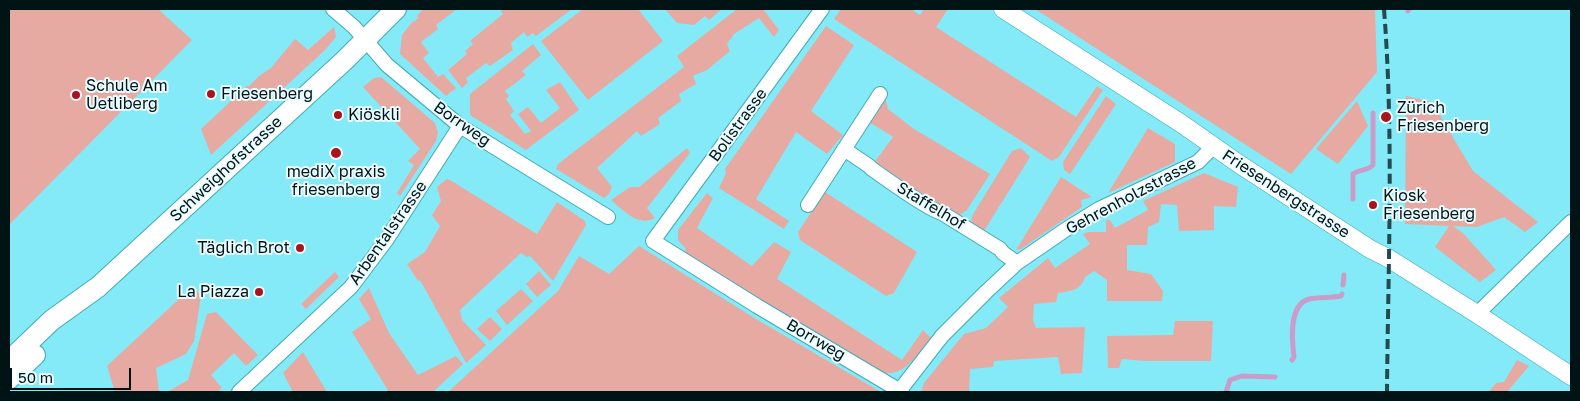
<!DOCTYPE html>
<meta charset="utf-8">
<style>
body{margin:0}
#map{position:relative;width:1580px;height:401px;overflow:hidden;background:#84eaf7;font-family:"Golos Text",sans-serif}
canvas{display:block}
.frame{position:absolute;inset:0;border:10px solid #001315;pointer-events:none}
.scale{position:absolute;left:10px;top:368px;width:121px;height:22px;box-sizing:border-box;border:2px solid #001315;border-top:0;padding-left:6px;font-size:15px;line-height:18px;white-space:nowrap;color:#001315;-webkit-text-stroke:4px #eafcff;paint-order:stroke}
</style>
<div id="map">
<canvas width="1580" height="401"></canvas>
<div class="frame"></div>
<div class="scale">50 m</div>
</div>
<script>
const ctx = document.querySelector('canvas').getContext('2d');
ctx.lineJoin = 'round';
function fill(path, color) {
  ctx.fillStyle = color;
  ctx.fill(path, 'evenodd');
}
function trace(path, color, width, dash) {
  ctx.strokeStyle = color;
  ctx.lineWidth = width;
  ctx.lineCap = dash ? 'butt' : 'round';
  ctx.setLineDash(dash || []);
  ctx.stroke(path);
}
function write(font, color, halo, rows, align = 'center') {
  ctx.font = font + ' "Golos Text",sans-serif';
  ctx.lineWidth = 4;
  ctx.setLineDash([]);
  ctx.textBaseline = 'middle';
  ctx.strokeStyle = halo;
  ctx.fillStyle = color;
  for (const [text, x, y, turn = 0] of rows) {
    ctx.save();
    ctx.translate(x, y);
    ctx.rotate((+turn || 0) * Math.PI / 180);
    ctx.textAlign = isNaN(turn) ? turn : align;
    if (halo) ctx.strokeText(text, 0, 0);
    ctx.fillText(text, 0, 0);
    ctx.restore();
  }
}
fill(new Path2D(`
 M9,9H158L192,40L9,225Z
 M423,9H457L436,25L438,29L421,42L429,53L423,58L438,77L443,74L456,88L446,96L400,54L402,35L413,21L414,22L418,18L417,16Z
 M503,9H572L536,36L533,33L527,37L524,32L511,43L513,50L490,66L486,63L466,78L468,82L462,88L448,70L467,54L465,51L473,44L470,41L503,14L501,11Z
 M583,9H638L663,41L588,100L541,41Z
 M665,9H722L709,20L705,16L694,25L677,23Z
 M737,9H763L779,30L774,37L759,18L734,34L727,44L730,51L707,70L693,76L696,84L679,94L681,101L658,118L660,124L641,136L637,131L597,168L612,187L609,194L604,198L556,169L558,164L684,67L677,56Z
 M841,9H911L920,15L924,9H948L936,27L1076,117L1097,86L1103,90L1059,157L1052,161L834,19Z
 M1035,9H1375L1377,72L1291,174Z
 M826,26L854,45L811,111L843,135L827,154L796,132L756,199L789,221L784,229L719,188L726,173L725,169Z
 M334,27L336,37L325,50L211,155L201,129L247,86H249L259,76L271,68L295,39L308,50Z
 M533,44L541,55L522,71L526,75L505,91L509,96L506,99L514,111L510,115L525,134L531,131L518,114L528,107L541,123L560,108L546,90L560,82L579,110L526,150L470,115V94Z
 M381,77L435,123L438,133L436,141L400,196L397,193L414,165L408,161L420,149L363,87L374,78Z
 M1106,96L1116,104L1070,174L1064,170L1063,162Z
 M1406,96L1432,102L1473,171L1538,222L1525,232L1504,217L1477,227L1453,226L1463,233L1496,270L1480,282L1435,247L1449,226L1405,224Z
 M885,98L888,109L914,129L990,174L967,210L960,215L941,206L878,165L876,160L893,137L869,122Z
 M1357,101L1368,126L1338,164L1316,149Z
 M1148,128L1175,144V162L1108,193Z
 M687,148L690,153L647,208L655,218C638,227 624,211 611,200L630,187H639Z
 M1021,148L1030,157L984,231L971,224L972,216L1012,151Z
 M1204,173L1238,187L1236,207L1214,206V230L1179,231L1177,205L1161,204L1159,222L1148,227L1147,245H1127V270L1151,274L1163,291L1162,301H1107V280L1094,271L1085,277C1081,291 1070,291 1058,293L1056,302L1034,304L1033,320L1036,328L1085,327L1082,373L1061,374L1058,357L994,361L993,367L970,369L969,392H921L924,383L964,334L986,328L1008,307L999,298L1048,258L1055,268L1090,244L1083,234L1088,232H1106V220H1110L1115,228L1148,210L1143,201Z
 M1061,177L1092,197L1081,200L1082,207L1021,249L1016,250Z
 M447,179L450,180L537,234L557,202L585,221L586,225L553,281L530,256L527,257L521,253L460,310L462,320L486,345L466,363L420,280L418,281L407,264L425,252L440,226L432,215L441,201L437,187Z
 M825,192L917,252L894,293L886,296L800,240L798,232Z
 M707,193L713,198L697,228L752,266L774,242L791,252L777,279L902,360L923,330L931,338C920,350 907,374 888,373C884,373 877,369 873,367L778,313L684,254L686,249L678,240V230Z
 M639,246L756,319L881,392H448L558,291L579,256L609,274Z
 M539,271L551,285L537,297L526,284Z
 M335,272L339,277L306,309L301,304Z
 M193,286L201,296L194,341L186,354L156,368L159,392H115L107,366Z
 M369,288L389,333L418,375L456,356L463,364L433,392H389L352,332L371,319L359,299Z
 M521,289L533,301L507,325L496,311Z
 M216,312L258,355L246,366L234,353L211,375L222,388L217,392H167L188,380L207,314Z
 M490,317L502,329L490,341L477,329Z
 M1175,321H1213L1211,361H1144L1122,359L1119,368H1108L1107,336L1173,335Z
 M303,352L327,392H293L283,373Z
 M1517,360L1529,366L1507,392H1489L1496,383L1504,382Z`), '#e7aaa3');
trace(new Path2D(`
 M1408,11L1409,9
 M1353,199V174C1359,169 1368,171 1373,165V113
 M1343,285L1344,275
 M1292,360L1294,357C1292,341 1288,305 1309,299C1320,297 1331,298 1341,296L1342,294
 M1226,392L1230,380L1242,376L1275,377`), '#c99dca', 5);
const minor = new Path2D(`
 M333,9L354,27L387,65L460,126L608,217
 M822,9L653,241L757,306L902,392
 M844,149L869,166L872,169C885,178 930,211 942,213L1000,249L1003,253L1017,263
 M808,205L880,94
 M1477,314L1571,222
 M900,390L942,336L986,292L1017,263L1065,230L1099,209L1198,162L1213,147
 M239,392L351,287L387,239L460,126`);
const tertiary = new Path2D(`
 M1003,9L1182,124L1239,164L1370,249L1388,258L1477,314L1571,376`);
const secondary = new Path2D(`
 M9,361L52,320L98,287L345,60L396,9
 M9,379L35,355`);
trace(minor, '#41abb7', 16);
trace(tertiary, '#41abb7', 19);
trace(secondary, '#41abb7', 22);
trace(minor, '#fff', 14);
trace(tertiary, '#fff', 18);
trace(secondary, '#fff', 20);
trace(new Path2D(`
 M1384,9C1394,136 1388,265 1387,392`), '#224a4f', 4, [10, 5]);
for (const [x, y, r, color] of [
 [211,94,5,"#a8131c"],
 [76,95,5,"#a8131c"],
 [338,115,5,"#a8131c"],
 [1386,117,6,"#a8131c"],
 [336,153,6,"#a8131c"],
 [1373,205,5,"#a8131c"],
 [300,248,5,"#a8131c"],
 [259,292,5,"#a8131c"]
]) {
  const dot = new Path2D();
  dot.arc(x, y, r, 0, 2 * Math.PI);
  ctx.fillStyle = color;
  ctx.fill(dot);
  trace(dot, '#eafcff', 2);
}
write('16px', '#001315', '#eafcff', [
 ["Schule Am",86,86],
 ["Uetliberg",86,104],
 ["Friesenberg",221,94],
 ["Zürich",1397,108],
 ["Friesenberg",1397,126],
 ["Kiöskli",348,115],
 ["mediX praxis",336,172,"center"],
 ["friesenberg",336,190,"center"],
 ["Kiosk",1383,196],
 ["Friesenberg",1383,214],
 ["Täglich Brot",290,248,"right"],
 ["La Piazza",249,292,"right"]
], 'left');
write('16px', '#001315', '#eafcff', [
 ["Borrweg",462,124,35],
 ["Bolistrasse",738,125,-54],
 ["Schweighofstrasse",226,169,-43],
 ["Friesenbergstrasse",1286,194,33],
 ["Gehrenholzstrasse",1131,196,-28],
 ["Staffelhof",931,206,31],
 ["Arbentalstrasse",388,233,-55],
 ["Borrweg",816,340,30]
]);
</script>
